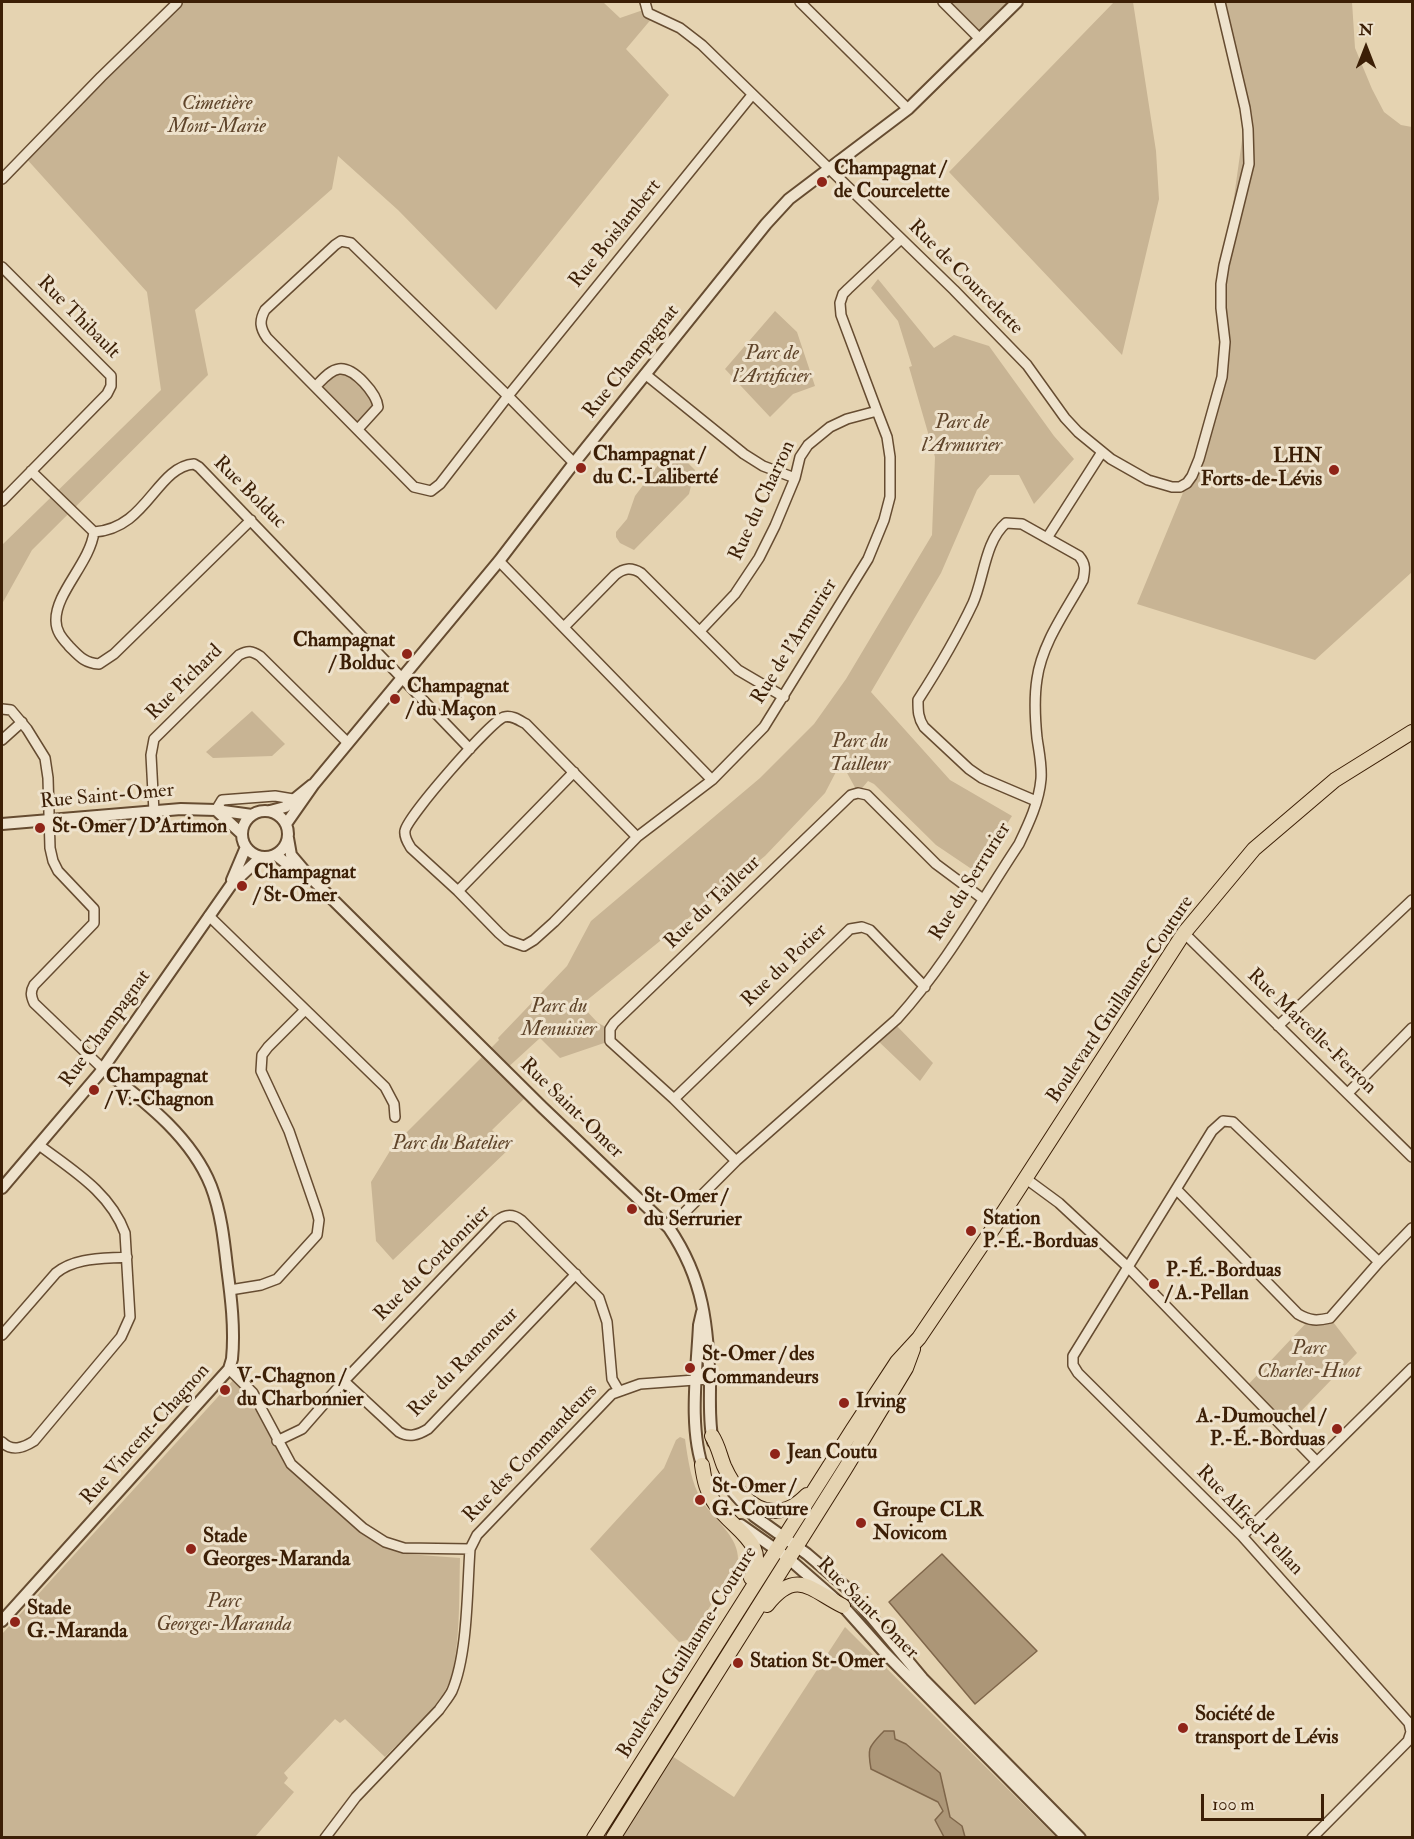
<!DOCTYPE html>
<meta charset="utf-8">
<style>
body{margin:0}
#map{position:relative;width:1414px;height:1839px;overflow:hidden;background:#e5d3b1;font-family:"IM FELL Double Pica",serif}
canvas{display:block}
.frame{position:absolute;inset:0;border:3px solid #3c1f06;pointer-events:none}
.north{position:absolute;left:1336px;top:18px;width:60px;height:60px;-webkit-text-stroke:4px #eee2cc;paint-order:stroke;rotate:0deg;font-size:16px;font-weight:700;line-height:24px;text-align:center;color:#3c1f06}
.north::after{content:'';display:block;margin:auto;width:21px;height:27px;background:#3c1f06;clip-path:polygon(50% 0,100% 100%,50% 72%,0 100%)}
.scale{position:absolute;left:1201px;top:1794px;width:123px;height:27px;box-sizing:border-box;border:3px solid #3c1f06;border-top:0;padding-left:8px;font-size:18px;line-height:21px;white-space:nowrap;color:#3c1f06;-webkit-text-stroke:4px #eee2cc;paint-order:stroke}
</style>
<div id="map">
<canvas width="1414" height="1839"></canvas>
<div class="frame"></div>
<div class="north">N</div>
<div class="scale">100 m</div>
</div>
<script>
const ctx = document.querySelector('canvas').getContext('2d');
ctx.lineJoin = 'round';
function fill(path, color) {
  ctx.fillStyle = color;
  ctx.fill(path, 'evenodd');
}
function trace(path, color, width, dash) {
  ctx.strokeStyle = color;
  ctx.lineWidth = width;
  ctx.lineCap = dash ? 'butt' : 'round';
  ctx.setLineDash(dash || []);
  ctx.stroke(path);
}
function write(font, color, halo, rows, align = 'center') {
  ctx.font = font + ' "IM FELL Double Pica",serif';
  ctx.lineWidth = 6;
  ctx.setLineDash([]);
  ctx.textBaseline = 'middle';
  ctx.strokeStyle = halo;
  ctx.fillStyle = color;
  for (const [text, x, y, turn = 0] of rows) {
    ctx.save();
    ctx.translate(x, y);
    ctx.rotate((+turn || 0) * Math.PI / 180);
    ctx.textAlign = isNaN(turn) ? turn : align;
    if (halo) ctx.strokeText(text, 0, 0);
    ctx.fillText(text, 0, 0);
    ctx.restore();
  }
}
fill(new Path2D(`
 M176,2H603L620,18L646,9L653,17L626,49L669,95L496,310L398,210L338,156L332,189L195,310L208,375L32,550L2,604V545L161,390L147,292L24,156Z
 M945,2H1008L975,33Z
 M1114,2H1133L1156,151L1159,199L1122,355L949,172Z
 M1219,2H1352L1355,48L1372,89L1384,112L1401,125L1412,127V572L1315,660L1137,604L1187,483L1222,377L1221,308L1228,240L1245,119Z
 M878,279L934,348L954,335L989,346L1054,436L1074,459L1034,504L1019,475H990L977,490L941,573L871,692L950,780L1012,816L976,872L936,845L874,784L868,781L858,793L846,771L838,768L825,793L765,856L581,1005L598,1023L610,1029V1041L560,1058L540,1038L505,1070L529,1094L492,1130L510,1148L393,1260L376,1241L371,1182L393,1146L499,1040L498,1038L567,966L591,921L760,778L814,724L846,679L932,535L935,457L909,367L912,366L898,321L871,288Z
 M775,311L797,332L815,386L793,394L770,417L725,369Z
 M343,368L377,400L358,429L316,386Z
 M668,452L684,459L695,470L689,494L634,550L620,543L616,537V532L627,519L635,496Z
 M252,711L285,744L272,756L213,758L206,752Z
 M893,1022L933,1063L920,1081L875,1038Z
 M1330,1318L1357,1353L1285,1428L1245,1388L1309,1320Z
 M236,1377L288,1466L367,1537L407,1554L460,1558C459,1591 461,1660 447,1687C433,1714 406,1735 385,1757L345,1719L340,1723L335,1719L284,1773L288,1778L284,1783L294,1792L255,1837L2,1838V1634Z
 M680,1437L685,1439C688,1460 691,1483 702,1501C714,1519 739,1537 738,1560L694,1633L687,1640L679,1642L590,1549L664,1468L676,1440Z
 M845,1627L1056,1837L619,1838L672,1756L734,1797Z`), '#c8b494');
const water = new Path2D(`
 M942,1554L1037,1651L975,1704L889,1602Z
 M884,1731H894L895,1739L906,1744L940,1773L950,1817L962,1826L965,1837H944L935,1820L943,1811L938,1802L871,1769C867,1747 869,1747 884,1731Z`);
fill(water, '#ac9677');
trace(water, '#7f664a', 1.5);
const minor = new Path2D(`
 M645,2L648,13L680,28L702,45L954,290L1027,365L1065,418L1078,432L1111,459L1148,480L1172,487H1180L1187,483L1192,476L1199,459L1222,377L1225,342L1221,308V284L1224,265L1249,164L1248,129L1245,108L1220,2
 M800,2L908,109
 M943,2L980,39
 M2,179L101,77L177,3
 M2,267L111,376V386L107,394L2,501
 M645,374L744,454L763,466L795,478
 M316,386C322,380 330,370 339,369C354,367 377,394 378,407L358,429
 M574,463L508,396L351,243L341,241L335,245L265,310C259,321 260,328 267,338L414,487L431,491L440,484L508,396L752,95
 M31,471L94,532C147,529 156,467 194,464L199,467L470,749
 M94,532C90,563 55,593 56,621C56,632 63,639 69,646C79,656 84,663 99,664L114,654L251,520
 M1047,538L1102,452
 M499,561L712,780
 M564,627L615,575C624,568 631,567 641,573L738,670L784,697
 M700,631L735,594L759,558L775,526L795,478L800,457L808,445L830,427L847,419L877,411
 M2,709L11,710L27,729L45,758L48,778L50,848L53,861L58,871L94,909V923L34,985C30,992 31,996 34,1003L103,1069
 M2,740L22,722
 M216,810L222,800L275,796L293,799
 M154,812L151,755L154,739L239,655C248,650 252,651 260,656L348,743
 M637,837L526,724C519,720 512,715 504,717C491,721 406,818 405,831C404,837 408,843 411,848L458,891L499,933L507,940L524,946L534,940L554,922L637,837L712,780L764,727L868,559L884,520L890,497V457L887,437L877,411L841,315L840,303L843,294L848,289L901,239
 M458,891L574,772
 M209,916L385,1087L394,1104L395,1117
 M1184,933L1412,1157
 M1278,1026L1412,900
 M1348,1093L1412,1028
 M674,1099L850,929L862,927L870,930L925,987
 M736,1161L674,1099L610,1041V1029L614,1023L851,795L858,793L867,795L936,864L983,899
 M1025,1178L1059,1203L1129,1268L1317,1462
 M1177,1190L1298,1314C1310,1321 1317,1321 1330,1318L1379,1262L1412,1228
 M669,1228L736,1161L897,1019C945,966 980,903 1019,844C1029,823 1039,802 1041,779C1042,765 1039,752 1037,738C1035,718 1034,698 1037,679C1042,643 1066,611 1083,580C1085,570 1086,564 1079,556L1022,524L1006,523C985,541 984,578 973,603C957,637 938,669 918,700C918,711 918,718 924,727L969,769L982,778L1036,801
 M230,1290L261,1285L277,1279L317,1235L319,1220L317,1212L289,1131L261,1071L262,1055L268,1047L305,1010
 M2,1335L56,1273C76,1257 103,1259 127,1257
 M229,1369L253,1393L291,1464L363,1528L385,1542L404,1548L470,1549
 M344,1381L399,1432C409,1438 418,1435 428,1429L576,1274
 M277,1441L302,1429L344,1381L497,1221C505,1214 513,1214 521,1220L599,1298L607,1322L612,1379L619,1391
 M2,1442C12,1452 23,1448 34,1441L121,1337L130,1317L125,1233C110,1192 72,1170 39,1145
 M1242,1536L1412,1368
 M325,1838L356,1797L439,1710C443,1704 449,1697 452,1691C468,1653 467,1590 470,1549L477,1535L612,1394L640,1384L709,1379
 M1312,1838L1408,1741L1411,1732L1409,1723L1242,1536L1078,1373L1073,1365V1356L1212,1131L1223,1121L1233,1122L1379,1262`);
const tertiary = new Path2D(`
 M216,810L242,834
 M242 834a23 23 0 1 1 46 0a23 23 0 1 1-46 0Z
 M270,811L285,807L312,785
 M2,824L181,809L216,810L252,815
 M286,824L314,784L499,561L574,463L766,224L789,199L908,109L1017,2
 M288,838L291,855L308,875L542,1107L669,1228C705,1281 707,1325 710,1386C710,1404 709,1424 713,1442
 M276,855L286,863L303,873
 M232,880L246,847
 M2,1188L99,1074L231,885L261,857
 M702,1312L699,1325C697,1369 688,1429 704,1471
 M733,1492L754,1516L807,1554L848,1589L923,1679L1080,1838
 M741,1525L788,1558L843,1606L885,1653L1067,1838
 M2,1621L229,1369L232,1359C235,1329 231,1297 227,1267C224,1240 221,1212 211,1186C191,1136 144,1101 103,1069`);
const primary = new Path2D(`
 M712,1436C718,1445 720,1456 724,1466C733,1486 750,1511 774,1511C788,1511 797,1505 807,1495
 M702,1465C704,1480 707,1493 716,1505C733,1530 770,1543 751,1578
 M767,1605C797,1567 812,1591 843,1606
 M594,1838L853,1429L897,1362L919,1338L994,1227L1184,933L1254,849L1335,780L1412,732
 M613,1838L845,1469L906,1368L913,1349`);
trace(minor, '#664c31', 12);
trace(tertiary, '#664c31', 14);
trace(primary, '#3c1f06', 16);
trace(minor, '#eee2cc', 9);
trace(tertiary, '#eee2cc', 10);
trace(primary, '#e5d3b1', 14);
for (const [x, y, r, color] of [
 [822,182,6,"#8f2418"],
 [581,468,6,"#8f2418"],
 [1334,470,6,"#8f2418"],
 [407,654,6,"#8f2418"],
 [395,699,6,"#8f2418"],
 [40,828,6,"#8f2418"],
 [242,886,6,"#8f2418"],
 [94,1090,6,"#8f2418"],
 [632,1209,6,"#8f2418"],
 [971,1231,6,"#8f2418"],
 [1154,1284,6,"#8f2418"],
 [690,1368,6,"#8f2418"],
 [225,1390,6,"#8f2418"],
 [844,1403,6,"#8f2418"],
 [1337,1429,6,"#8f2418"],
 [775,1454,6,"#8f2418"],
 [700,1500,6,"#8f2418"],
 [861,1523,6,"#8f2418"],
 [191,1549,6,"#8f2418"],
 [15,1622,6,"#8f2418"],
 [738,1663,6,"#8f2418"],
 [1183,1728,6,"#8f2418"]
]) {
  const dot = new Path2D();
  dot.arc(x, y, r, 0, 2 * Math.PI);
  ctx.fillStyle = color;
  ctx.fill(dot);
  trace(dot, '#eee2cc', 2);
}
write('italic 20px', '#5f442a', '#eee2cc', [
 ["Cimetière",217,105],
 ["Mont-Marie",217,128],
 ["Parc de",772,355],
 ["l'Artificier",772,378],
 ["Parc de",962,424],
 ["l'Armurier",962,447],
 ["Parc du",860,743],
 ["Tailleur",860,766],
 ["Parc du",559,1008],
 ["Menuisier",559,1031],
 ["Parc du Batelier",452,1145],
 ["Parc",1309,1350],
 ["Charles-Huot",1309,1373],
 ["Parc",224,1603],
 ["Georges-Maranda",224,1626]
]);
write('bold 20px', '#3c1f06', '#eee2cc', [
 ["Champagnat /",834,170],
 ["de Courcelette",834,193],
 ["Champagnat /",593,456],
 ["du C.-Laliberté",593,479],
 ["LHN",1322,458,"right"],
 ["Forts-de-Lévis",1322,481,"right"],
 ["Champagnat",395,642,"right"],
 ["/ Bolduc",395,665,"right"],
 ["Champagnat",407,688],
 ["/ du Maçon",407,711],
 ["St-Omer / D'Artimon",52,828],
 ["Champagnat",254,874],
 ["/ St-Omer",254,897],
 ["Champagnat",106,1078],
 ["/ V.-Chagnon",106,1101],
 ["St-Omer /",644,1198],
 ["du Serrurier",644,1221],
 ["Station",983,1220],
 ["P.-É.-Borduas",983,1243],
 ["P.-É.-Borduas",1166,1272],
 ["/ A.-Pellan",1166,1295],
 ["St-Omer / des",702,1356],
 ["Commandeurs",702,1379],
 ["V.-Chagnon /",237,1378],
 ["du Charbonnier",237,1401],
 ["Irving",856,1403],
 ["A.-Dumouchel /",1325,1418,"right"],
 ["P.-É.-Borduas",1325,1441,"right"],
 ["Jean Coutu",787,1454],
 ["St-Omer /",712,1488],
 ["G.-Couture",712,1511],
 ["Groupe CLR",873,1512],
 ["Novicom",873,1535],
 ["Stade",203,1538],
 ["Georges-Maranda",203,1561],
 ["Stade",27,1610],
 ["G.-Maranda",27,1633],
 ["Station St-Omer",750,1663],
 ["Société de",1195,1716],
 ["transport de Lévis",1195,1739]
], 'left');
write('20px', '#3c1f06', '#eee2cc', [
 ["Rue Boislambert",616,234,-51],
 ["Rue de Courcelette",965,278,45],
 ["Rue Thibault",78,318,45],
 ["Rue Champagnat",632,362,-51],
 ["Rue Bolduc",249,493,45],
 ["Rue du Charron",763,501,-65],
 ["Rue de l'Armurier",795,642,-58],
 ["Rue Pichard",185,683,-45],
 ["Rue Saint-Omer",107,797,-5],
 ["Rue du Serrurier",971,882,-58],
 ["Rue du Tailleur",713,903,-44],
 ["Rue du Potier",785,966,-44],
 ["Boulevard Guillaume-Couture",1121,1000,-56],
 ["Rue Champagnat",106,1029,-54],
 ["Rue Marcelle-Ferron",1311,1032,44],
 ["Rue Saint-Omer",571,1109,44],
 ["Rue du Cordonnier",433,1264,-45],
 ["Rue du Ramoneur",464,1363,-45],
 ["Rue Vincent-Chagnon",146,1435,-48],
 ["Rue des Commandeurs",531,1454,-46],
 ["Rue Alfred-Pellan",1249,1521,46],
 ["Rue Saint-Omer",867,1609,45],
 ["Boulevard Guillaume-Couture",688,1653,-58]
]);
</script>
